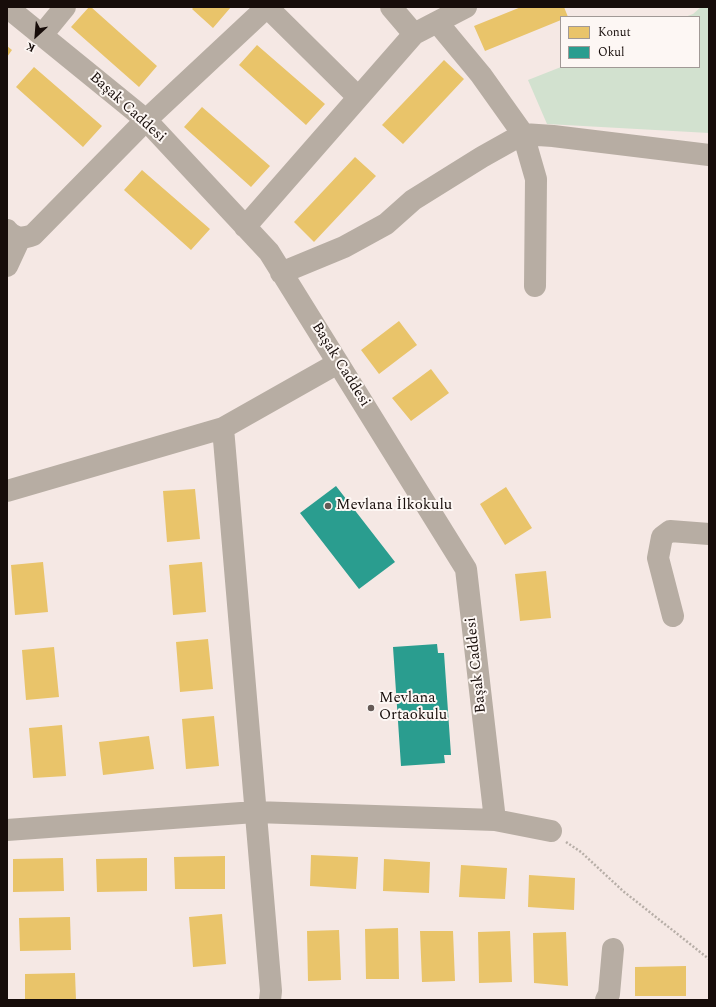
<!DOCTYPE html>
<meta charset="utf-8">
<style>
body{margin:0}
#map{position:relative;width:716px;height:1007px;overflow:hidden;background:#f5e8e4;font-family:Spectral,serif}
canvas{display:block}
.frame{position:absolute;inset:0;border:8px solid #170d0a;pointer-events:none}
.legend{position:absolute;left:560px;top:16px;width:140px;height:52px;box-sizing:border-box;background:#fdf7f4;border:1px solid #a19996;margin:0;padding:5px 7px;list-style:none;font-size:12px;color:#170d0a}
.legend li{display:flex;align-items:center;gap:8px;height:20px}
.legend b{width:20px;border:1px solid #a19996}
.north{position:absolute;left:16px;top:16px;width:40px;height:40px;-webkit-text-stroke:3px #fdf7f4;paint-order:stroke;rotate:206deg;font-size:11px;font-weight:700;line-height:16px;text-align:center;color:#170d0a}
.north::after{content:'';display:block;margin:auto;width:14px;height:18px;background:#170d0a;clip-path:polygon(50% 0,100% 100%,50% 72%,0 100%)}
</style>
<div id="map">
<canvas width="716" height="1007"></canvas>
<div class="frame"></div>
<ul class="legend">
<li><b style="height:11px;background:#e9c46a"></b>Konut</li>
<li><b style="height:11px;background:#2a9d8f"></b>Okul</li>
</ul>
<div class="north">K</div>
</div>
<script>
const ctx = document.querySelector('canvas').getContext('2d');
ctx.lineJoin = 'round';
function fill(path, color) {
  ctx.fillStyle = color;
  ctx.fill(path, 'evenodd');
}
function trace(path, color, width, dash) {
  ctx.strokeStyle = color;
  ctx.lineWidth = width;
  ctx.lineCap = dash ? 'butt' : 'round';
  ctx.setLineDash(dash || []);
  ctx.stroke(path);
}
function write(font, color, halo, rows, align = 'center') {
  ctx.font = font + ' Spectral,serif';
  ctx.lineWidth = 4;
  ctx.setLineDash([]);
  ctx.textBaseline = 'middle';
  ctx.strokeStyle = halo;
  ctx.fillStyle = color;
  for (const [text, x, y, turn = 0] of rows) {
    ctx.save();
    ctx.translate(x, y);
    ctx.rotate((+turn || 0) * Math.PI / 180);
    ctx.textAlign = isNaN(turn) ? turn : align;
    if (halo) ctx.strokeText(text, 0, 0);
    ctx.fillText(text, 0, 0);
    ctx.restore();
  }
}
fill(new Path2D(`
 M701,7H709V133L547,124L528,80L561,67H699V17H685L693,14Z`), '#d2e1cf');
fill(new Path2D(`
 M89,7H91L157,66L139,87L71,27Z
 M194,7H231L213,28L192,9Z
 M521,7H564L568,17H561V20L485,51L474,26Z
 M257,45L325,104L306,125L239,65Z
 M7,46L12,50L7,57Z
 M444,60L464,79L403,144L382,125Z
 M34,67L102,126L83,147L16,87Z
 M202,107L270,166L251,187L184,127Z
 M355,157L376,176L314,242L294,222Z
 M142,170L210,229L191,250L124,190Z
 M399,321L417,345L379,374L361,350Z
 M431,369L449,393L411,421L392,398Z
 M506,487L532,528L505,545L480,504Z
 M195,489L200,539L167,542L163,491Z
 M43,562L48,612L15,615L11,565Z
 M202,562L206,612L173,615L169,565Z
 M546,571L551,618L520,621L515,574Z
 M208,639L213,689L180,692L176,642Z
 M54,647L59,697L26,700L22,650Z
 M214,716L219,766L186,769L182,719Z
 M62,725L66,776L33,778L29,728Z
 M149,736L154,769L103,775L99,742Z
 M311,855L358,857L356,889L310,886Z
 M225,856V889H175L174,857Z
 M63,858L64,891L13,892V859Z
 M147,858V891L97,892L96,859Z
 M384,859L430,862L429,893L383,891Z
 M461,865L507,868L505,899L459,897Z
 M529,875L575,878L574,910L528,907Z
 M222,914L226,964L193,967L189,917Z
 M70,917L71,950L20,951L19,918Z
 M398,928L399,979H366L365,929Z
 M339,930L341,980L308,981L307,931Z
 M420,931H453L455,981L422,982Z
 M510,931L512,982L479,983L478,932Z
 M566,932L568,986L534,983L533,933Z
 M686,966V996H635V967Z
 M75,973L76,1000H25V974Z`), '#e9c46a');
fill(new Path2D(`
 M336,486L395,562L359,589L300,513Z
 M437,644L438,653H444L451,755H444L445,763L401,766L393,647Z`), '#2a9d8f');
trace(new Path2D(`
 M566,842L581,852L623,891L709,959`), '#b7aea7', 2.5, [2, 2]);
trace(new Path2D(`
 M7,7L146,120L269,252L466,569L495,820
 M267,7L358,97
 M391,7L414,34
 M437,22L481,75L523,134L536,179L535,286
 M42,35L65,7
 M245,227L414,34L466,7
 M7,230C14,239 23,239 33,235L146,120L267,7
 M7,266L20,238
 M281,273L344,247L386,224L413,200L482,157L523,134L553,136L709,155
 M223,428L271,991L270,1000
 M7,491L223,428L338,363
 M673,616L658,558L662,537L670,531L709,534
 M7,830L255,812L495,820L551,831
 M606,1000L609,994L613,949`), '#b7ada3', 22);
for (const [x, y, r, color] of [
 [328,506,4,"#655a56"],
 [371,708,4,"#655a56"]
]) {
  const dot = new Path2D();
  dot.arc(x, y, r, 0, 2 * Math.PI);
  ctx.fillStyle = color;
  ctx.fill(dot);
  trace(dot, '#fdf7f4', 1.5);
}
write('15px', '#170d0a', '#fdf7f4', [
 ["Başak Caddesi",127,108,42],
 ["Başak Caddesi",340,365,58],
 ["Başak Caddesi",477,665,-96]
]);
write('15px', '#170d0a', '#fdf7f4', [
 ["Mevlana İlkokulu",336,506],
 ["Mevlana",379,699],
 ["Ortaokulu",379,716]
], 'left');
</script>
